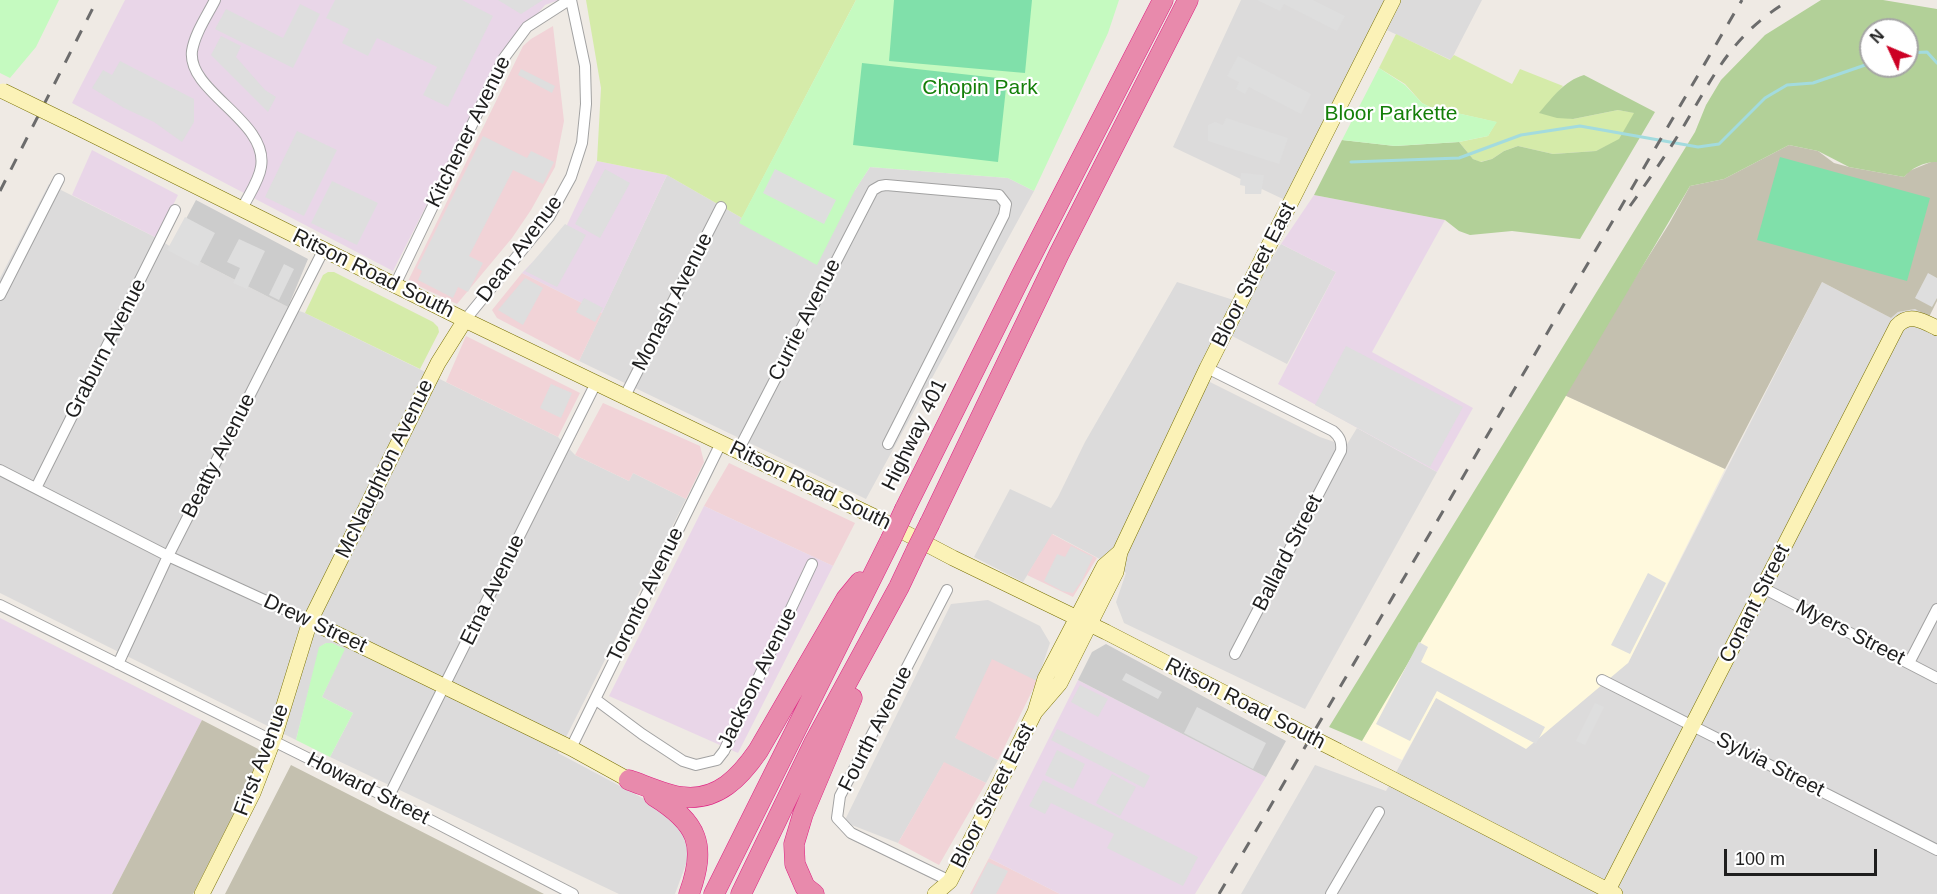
<!DOCTYPE html>
<style>
body{margin:0}
#map{position:relative;width:1937px;height:894px;overflow:hidden;background:#efeae4;font-family:Helvetica,sans-serif}
canvas{display:block}
.north{position:absolute;left:1859px;top:18px;width:60px;height:60px;box-sizing:border-box;background:#fff;border:2px solid #a5a5a5;border-radius:50%;rotate:314deg;font-size:16px;font-weight:700;line-height:24px;text-align:center;color:#1e1e1e}
.north::after{content:'';display:block;margin:auto;width:21px;height:27px;background:#cc0024;clip-path:polygon(50% 0,100% 100%,50% 72%,0 100%)}
.scale{position:absolute;left:1724px;top:849px;width:153px;height:27px;box-sizing:border-box;border:3px solid #1e1e1e;border-top:0;padding-left:8px;font-size:18px;line-height:21px;white-space:nowrap;color:#1e1e1e;-webkit-text-stroke:4px #fff;paint-order:stroke}
</style>
<div id="map">
<canvas width="1937" height="894"></canvas>
<div class="north">N</div>
<div class="scale">100 m</div>
</div>
<script>
const ctx = document.querySelector('canvas').getContext('2d');
ctx.lineJoin = 'round';
function fill(path, color) {
  ctx.fillStyle = color;
  ctx.fill(path, 'evenodd');
}
function trace(path, color, width, dash) {
  ctx.strokeStyle = color;
  ctx.lineWidth = width;
  ctx.lineCap = dash ? 'butt' : 'round';
  ctx.setLineDash(dash || []);
  ctx.stroke(path);
}
function write(font, color, halo, rows, align = 'center') {
  ctx.font = font + ' Helvetica,sans-serif';
  ctx.lineWidth = 4.5;
  ctx.setLineDash([]);
  ctx.textBaseline = 'middle';
  ctx.strokeStyle = halo;
  ctx.fillStyle = color;
  for (const [text, x, y, turn = 0] of rows) {
    ctx.save();
    ctx.translate(x, y);
    ctx.rotate((+turn || 0) * Math.PI / 180);
    ctx.textAlign = isNaN(turn) ? turn : align;
    if (halo) ctx.strokeText(text, 0, 0);
    ctx.fillText(text, 0, 0);
    ctx.restore();
  }
}
fill(new Path2D(`
 M1241,0H1482L1451,60L1376,25L1285,200L1173,147Z
 M870,167L1008,178L1034,191L866,499L579,361L667,175L742,218L740,223L855,190Z
 M49,184L157,238L171,247L288,307L305,313L558,437L575,455L629,481L633,473L686,499L558,753L680,818L693,845L675,894H619L330,757L353,713L322,697L344,649L332,643H326L320,647L296,740L0,593V278Z
 M1281,244L1336,272L1287,364L1232,336L1208,381L1320,437L1346,446L1357,428L1437,472L1305,709L1124,623L1116,602L1126,573L1053,534L1023,582L974,557L1010,489L1051,508L1058,497L1085,442L1177,282L1243,303Z
 M1822,282L1891,318L1898,312L1915,309L1937,321V894H1241L1315,765L1386,791L1436,698L1628,663Z
 M988,600L1040,626L1050,643L1037,681L955,737L998,760L986,783L944,763L898,843L844,822L951,604Z`), '#dcdbdb');
fill(new Path2D(`
 M553,26L564,121L555,167L531,210L512,238L457,304L408,281L523,46L531,39Z
 M522,273L602,313L579,361L497,318L492,310Z
 M466,336L580,393L558,437L446,382Z
 M603,403L700,446L704,462L686,499L633,473L629,481L575,455Z
 M729,463L855,523L833,566L704,506Z
 M1052,534L1097,558L1073,597L1027,575Z
 M992,659L1037,681L998,760L955,738Z
 M944,762L986,783L939,865L898,843Z
 M989,858L1060,894H970Z`), '#f1d3d7');
fill(new Path2D(`
 M125,0H559L545,5L504,53L393,271L72,103Z
 M92,150L178,195L157,238L72,195Z
 M597,161L667,175L602,313L522,273L566,227Z
 M1314,195L1445,220L1372,352L1473,408L1437,472L1278,384L1336,272L1281,244Z
 M704,506L833,566L738,753L609,696Z
 M0,618L202,720L112,894H0Z
 M1078,680L1266,777L1195,894H1060L989,858Z`), '#e9d6e8');
fill(new Path2D(`
 M1562,394L1725,469L1628,663L1526,749L1436,698L1402,760L1362,741Z`), '#fff9dd');
fill(new Path2D(`
 M196,200L308,259L288,307L171,247Z
 M1106,644L1286,741L1266,777L1078,680L1092,652Z`), '#ccc');
fill(new Path2D(`
 M1789,145L1818,151L1834,163L1849,167L1904,177L1909,171L1931,162H1937V301L1929,317L1915,309L1898,312L1891,318L1822,282L1725,469L1562,394L1669,224L1690,186L1724,179Z
 M202,720L262,751V759L193,894H112Z
 M291,765L544,894H225Z`), '#c4c0af');
fill(new Path2D(`
 M586,0H856L742,218L667,175L597,161L601,88Z
 M1396,34L1450,60L1454,55L1512,84L1520,69L1563,86L1540,113L1573,119L1618,110L1635,113L1619,140L1596,151L1553,154L1518,146L1504,151L1492,159L1480,162L1473,159L1459,142L1488,136L1496,122L1430,107L1422,103L1405,84L1379,68Z
 M328,272H334L433,322L438,327L439,332L420,369L305,313L323,275Z`), '#d5eba9');
fill(new Path2D(`
 M1821,0H1883L1937,9V162C1926,161 1911,168 1904,177L1849,167L1818,151L1789,145L1724,179L1690,186L1362,741L1329,727L1695,132L1706,105L1721,80L1765,35ZM1871,30H1907V66H1871Z
 M1584,75L1655,112L1580,239L1512,231L1470,235L1459,231L1445,220L1314,195L1342,140L1395,146L1459,142L1473,159L1481,162L1492,159L1504,151L1518,146L1553,154L1596,151L1619,139L1634,113L1618,110L1573,119L1557,118L1539,113C1553,97 1564,81 1584,75Z`), '#b2d098');
fill(new Path2D(`
 M0,0H59L36,47L10,78L0,73Z
 M856,0H1119L1108,33L1034,191L1008,178L870,167L855,190L817,265L739,223Z
 M1379,68L1405,85L1422,103L1430,107L1497,122L1488,136L1459,142L1395,146L1342,140Z
 M326,643H332L345,649L322,697L353,713L330,757L296,740L319,647Z`), '#c5fac0');
fill(new Path2D(`
 M894,0H1032L1025,73L889,61Z
 M862,63L1007,79L998,162L853,145Z
 M1780,157L1930,198L1907,281L1757,240Z`), '#80e0aa');
fill(new Path2D(`
 M335,0H462L493,16L448,107L423,95L437,67L377,38L368,56L342,43L349,29L326,18Z
 M498,0H543L521,14Z
 M1257,0H1313L1345,16L1337,31L1284,4L1280,11Z
 M300,4L320,14L293,68L215,29L226,9L283,38Z
 M221,36L241,46L236,57L265,90L276,97L268,112L211,55Z
 M1238,56L1311,94L1301,114L1249,87L1245,94L1236,89L1239,82L1227,76Z
 M120,61L194,99V122L182,142L154,122L124,108L92,88L103,70L112,75Z
 M521,69L555,86L552,93L518,75Z
 M1226,118L1288,138L1279,164L1208,141V125L1215,122L1223,125Z
 M297,131L337,150L304,216L265,197Z
 M483,136L527,158L531,151L554,162L543,184L513,170L469,256L483,263L468,292L458,287L453,298L418,280L422,271L417,268Z
 M605,169L630,183L600,238L575,224Z
 M775,169L836,200L824,224L763,193Z
 M1241,173L1264,175L1261,194H1245V186L1240,185Z
 M332,181L378,203L357,245L311,223Z
 M185,217L215,233L198,266L167,250Z
 M565,224L586,235L557,287L525,271Z
 M239,239L265,251L247,289L233,283L240,268L227,262Z
 M284,264L294,269L279,300L269,295Z
 M1928,273L1937,278V298L1932,307L1915,298Z
 M525,278L543,288L523,325L498,310Z
 M584,298L603,308L595,322L576,312Z
 M1346,346L1463,407L1430,467L1315,405Z
 M551,384L572,393L561,418L540,408Z
 M1071,546L1093,557L1082,580L1073,593L1062,591L1044,581L1057,554L1065,557Z
 M1648,573L1666,583L1630,654L1611,645Z
 M1419,642L1428,647L1421,662L1545,727L1536,744L1437,691L1410,741L1376,724Z
 M1126,673L1162,692L1158,699L1122,680Z
 M1080,685L1108,699L1098,717L1071,702Z
 M1595,703L1604,707L1585,745L1576,741Z
 M1197,707L1266,743L1253,769L1184,733Z
 M1057,729L1150,776L1144,788L1051,740Z
 M1057,750L1085,764L1073,789L1045,775Z
 M1112,774L1136,787L1120,816L1096,803Z
 M1043,780L1198,857L1183,886L1107,848L1114,834L1051,803L1045,814L1029,806Z
 M988,862L1008,871L996,894H972Z`), '#dedede');
trace(new Path2D(`
 M1907,53L1927,52L1937,63
 M1351,162L1459,158L1521,135L1580,126L1698,147L1719,144L1765,98L1787,85L1813,83L1871,63`), '#a3dbde', 3);
const street = new Path2D(`
 M215,0C207,16 195,33 192,51C187,92 269,121 261,167C259,181 248,196 242,209
 M395,285L504,58L527,27L569,0
 M0,295L59,179
 M465,320L549,217L571,177L582,143L586,104L585,66L571,0
 M1207,368L1333,431C1340,437 1342,442 1341,451L1235,654
 M625,396L721,207
 M738,451L873,190L880,186L886,185L999,195L1006,204L1004,215L888,444
 M0,470L168,556L310,621
 M36,488L175,210
 M1763,588L1937,678
 M947,590L840,796L837,818L851,833L950,881
 M0,605L388,798L573,894
 M1909,663L1937,609
 M118,664L168,556L324,249
 M1602,680L1937,850
 M595,699L642,734L683,761L696,765L717,760L724,751L812,564
 M571,748L721,443
 M388,798L596,383
 M1331,894L1379,812`);
const secondary = new Path2D(`
 M73,125L465,320L875,517L953,558L1106,632L1277,720
 M310,621L571,748L629,780
 M1035,712L1060,683L1116,572L1120,552L1207,368L1393,0
 M1338,751L1615,894
 M1608,890L1897,326C1909,312 1923,321 1937,328
 M202,894L253,793L273,741L310,621L425,389L438,363L465,320
 M935,894L950,881L982,818L1035,712L1045,679L1104,566L1120,552`);
const highway = new Path2D(`
 M905,509L1022,274L1163,0
 M930,523L1059,254L1188,0
 M629,780C644,785 668,796 683,797C718,801 740,777 758,751L846,599L860,582
 M654,796C698,823 707,845 689,894
 M714,894L891,539
 M741,894L814,743L899,587L916,551
 M814,894L805,887L795,864L794,844L803,814L852,698`);
trace(street, '#a2a2a2', 12);
trace(secondary, '#787003', 16);
trace(highway, '#de2082', 21);
trace(street, '#fff', 10);
trace(secondary, '#fbf2b7', 15);
trace(highway, '#e88aac', 20);
trace(new Path2D(`
 M0,191L97,0
 M1630,206C1648,181 1666,155 1682,129C1715,74 1732,34 1790,0
 M1219,894L1742,0`), '#6c6c6c', 3, [12, 12]);
const secondaryBridge = new Path2D(`
 M3,91L73,125
 M1277,720L1338,751`);
const highwayBridge = new Path2D(`
 M891,539L905,509
 M916,551L930,523`);
trace(secondaryBridge, '#787003', 16, []);
trace(highwayBridge, '#de2082', 21, []);
trace(secondaryBridge, '#fbf2b7', 15);
trace(highwayBridge, '#e88aac', 20);
write('21px', '#147f09', '#fff', [
 ["Chopin Park",980,88],
 ["Bloor Parkette",1391,114]
]);
write('21px', '#1e1e1e', '#fff', [
 ["Kitchener Avenue",469,132,-64],
 ["Dean Avenue",520,249,-53],
 ["Ritson Road South",373,274,26],
 ["Bloor Street East",1254,275,-63],
 ["Monash Avenue",673,302,-63],
 ["Currie Avenue",805,320,-63],
 ["Graburn Avenue",106,349,-63],
 ["Highway 401",915,435,-64],
 ["Beatty Avenue",219,456,-63],
 ["McNaughton Avenue",385,469,-64],
 ["Ritson Road South",810,486,26],
 ["Ballard Street",1288,553,-63],
 ["Etna Avenue",493,590,-64],
 ["Toronto Avenue",646,595,-64],
 ["Conant Street",1755,604,-63],
 ["Drew Street",315,624,25],
 ["Myers Street",1850,633,27],
 ["Jackson Avenue",758,678,-64],
 ["Ritson Road South",1245,704,27],
 ["Fourth Avenue",876,729,-63],
 ["First Avenue",262,760,-69],
 ["Sylvia Street",1770,765,27],
 ["Howard Street",368,789,27],
 ["Bloor Street East",993,796,-63]
]);
</script>
